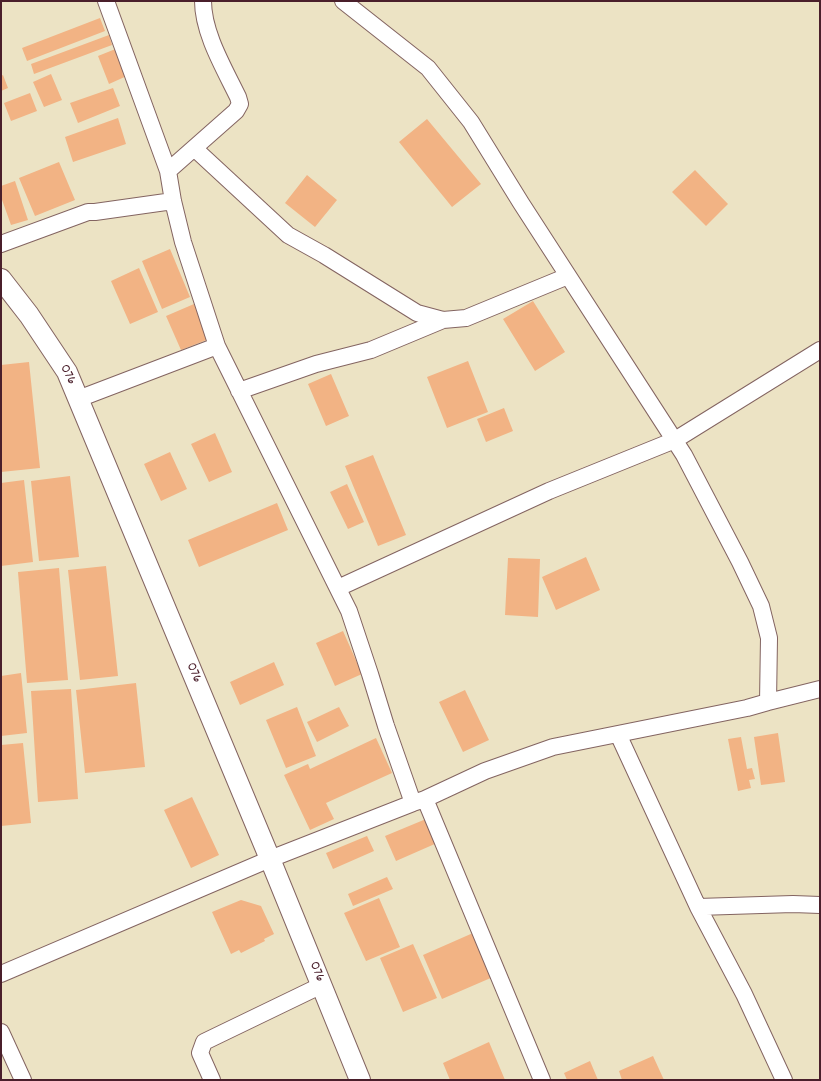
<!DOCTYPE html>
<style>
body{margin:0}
#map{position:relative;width:821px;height:1081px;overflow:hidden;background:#ece3c4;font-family:Dekko,sans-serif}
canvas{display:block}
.frame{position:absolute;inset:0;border:2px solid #4a1f2b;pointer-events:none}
</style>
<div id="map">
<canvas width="821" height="1081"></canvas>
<div class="frame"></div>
</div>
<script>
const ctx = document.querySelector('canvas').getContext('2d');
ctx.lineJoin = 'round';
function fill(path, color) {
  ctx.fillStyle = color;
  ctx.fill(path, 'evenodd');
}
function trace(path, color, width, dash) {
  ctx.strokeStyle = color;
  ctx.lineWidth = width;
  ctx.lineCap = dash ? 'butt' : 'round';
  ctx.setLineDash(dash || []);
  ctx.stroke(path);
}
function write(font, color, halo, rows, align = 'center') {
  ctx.font = font + ' Dekko,sans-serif';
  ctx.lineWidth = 3;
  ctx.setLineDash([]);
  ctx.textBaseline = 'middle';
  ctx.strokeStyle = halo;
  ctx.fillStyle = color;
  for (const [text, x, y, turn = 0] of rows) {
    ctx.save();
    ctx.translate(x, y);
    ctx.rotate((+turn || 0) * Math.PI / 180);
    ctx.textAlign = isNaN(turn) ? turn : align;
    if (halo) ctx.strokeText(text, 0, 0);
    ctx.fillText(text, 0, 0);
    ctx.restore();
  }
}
fill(new Path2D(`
 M100,18L105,31L27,61L22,48Z
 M109,35L112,45L34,74L31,64Z
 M118,48L129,75L109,84L98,56Z
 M51,74L62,100L44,107L33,82Z
 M3,75L8,88L1,91V76Z
 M113,88L120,106L78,123L70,103Z
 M30,93L37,111L11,121L4,103Z
 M118,118L126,144L73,162L65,137Z
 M427,119L481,184L452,207L399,142Z
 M59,162L75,200L35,216L19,178Z
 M695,170L728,204L706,226L672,192Z
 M307,175L337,200L315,227L285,203Z
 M15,181L28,220L11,225L1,197V186Z
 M170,249L190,297L162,309L142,261Z
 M139,268L158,312L130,324L111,281Z
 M533,301L565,352L535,371L503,319Z
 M194,304L209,339L181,350L166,316Z
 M468,361L488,412L447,428L427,377Z
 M29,362L40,468L1,472V365Z
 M331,374L349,416L326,426L308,384Z
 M504,408L513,431L486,442L477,419Z
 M215,433L232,472L209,482L191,444Z
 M170,452L187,489L161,501L144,464Z
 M373,455L406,535L378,546L345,466Z
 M70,476L79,557L39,561L31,481Z
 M24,480L33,562L1,566V483Z
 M347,484L364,522L348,529L330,492Z
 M277,503L288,530L199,567L188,540Z
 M586,557L600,590L556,610L542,577Z
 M508,558L540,559L538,617L505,615Z
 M106,566L118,676L80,680L68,570Z
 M59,568L68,680L27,683L18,572Z
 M343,631L362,674L335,686L316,643Z
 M274,662L284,685L240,705L230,682Z
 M21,673L27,733L1,736V676Z
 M136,683L145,767L85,773L76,690Z
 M71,689L78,799L38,802L31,691Z
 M465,690L489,740L463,752L439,702Z
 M297,707L316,756L286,768L266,720Z
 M339,707L349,726L317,742L307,722Z
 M778,733L785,782L761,785L754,737Z
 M741,737L747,769L752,768L755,779L749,780L751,788L738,791L728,739Z
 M376,738L392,773L326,803L334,819L310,830L284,775L308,764L310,769Z
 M23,743L31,823L1,826V745Z
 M192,797L219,855L191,868L164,810Z
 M426,819L437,843L396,861L385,836Z
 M367,836L374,851L333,869L326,853Z
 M387,877L393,889L353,906L348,894Z
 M379,898L400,947L366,961L344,913Z
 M241,900L261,906L274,934L264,939L265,941L241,953L239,950L231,954L212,912Z
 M473,933L493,977L442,999L423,955Z
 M413,944L437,998L403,1012L380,958Z
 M489,1042L505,1080H450L443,1063Z
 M653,1056L664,1080H622L619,1071Z
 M590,1061L598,1080H567L564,1073Z`), '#f2b384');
const minor = new Path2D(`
 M106,1L168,171
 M203,1C203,33 224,68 238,97L240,104L236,111L168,171L173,201L183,242L217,346L349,611L370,674L386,726L413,803
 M343,1L428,68L471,122L521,203L684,455L740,562L761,606L769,638L768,702
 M194,148L288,235L324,255L417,313L443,320L466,318L568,276
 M1,244L88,212H95L173,201
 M239,391L316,364L371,350L443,320
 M78,399L217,346
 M338,588L549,491L675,440L820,350
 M618,734L698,907L744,994L784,1080
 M425,799L542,1080
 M698,907L793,904L820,905
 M1,974L270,859L413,803L425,799L485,771L553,747L747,708L768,702L820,689
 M1,1032L23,1080
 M212,1080L200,1053L204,1042L322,985`);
const tertiary = new Path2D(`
 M1,279L29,315L67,372L270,859L360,1080`);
trace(minor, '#836461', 18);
trace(tertiary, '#836461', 22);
trace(minor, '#fff', 16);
trace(tertiary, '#fff', 20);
write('14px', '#4a1f2b', '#fff', [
 ["O76",67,375,63],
 ["O76",193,673,67],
 ["O76",316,972,68]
]);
</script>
